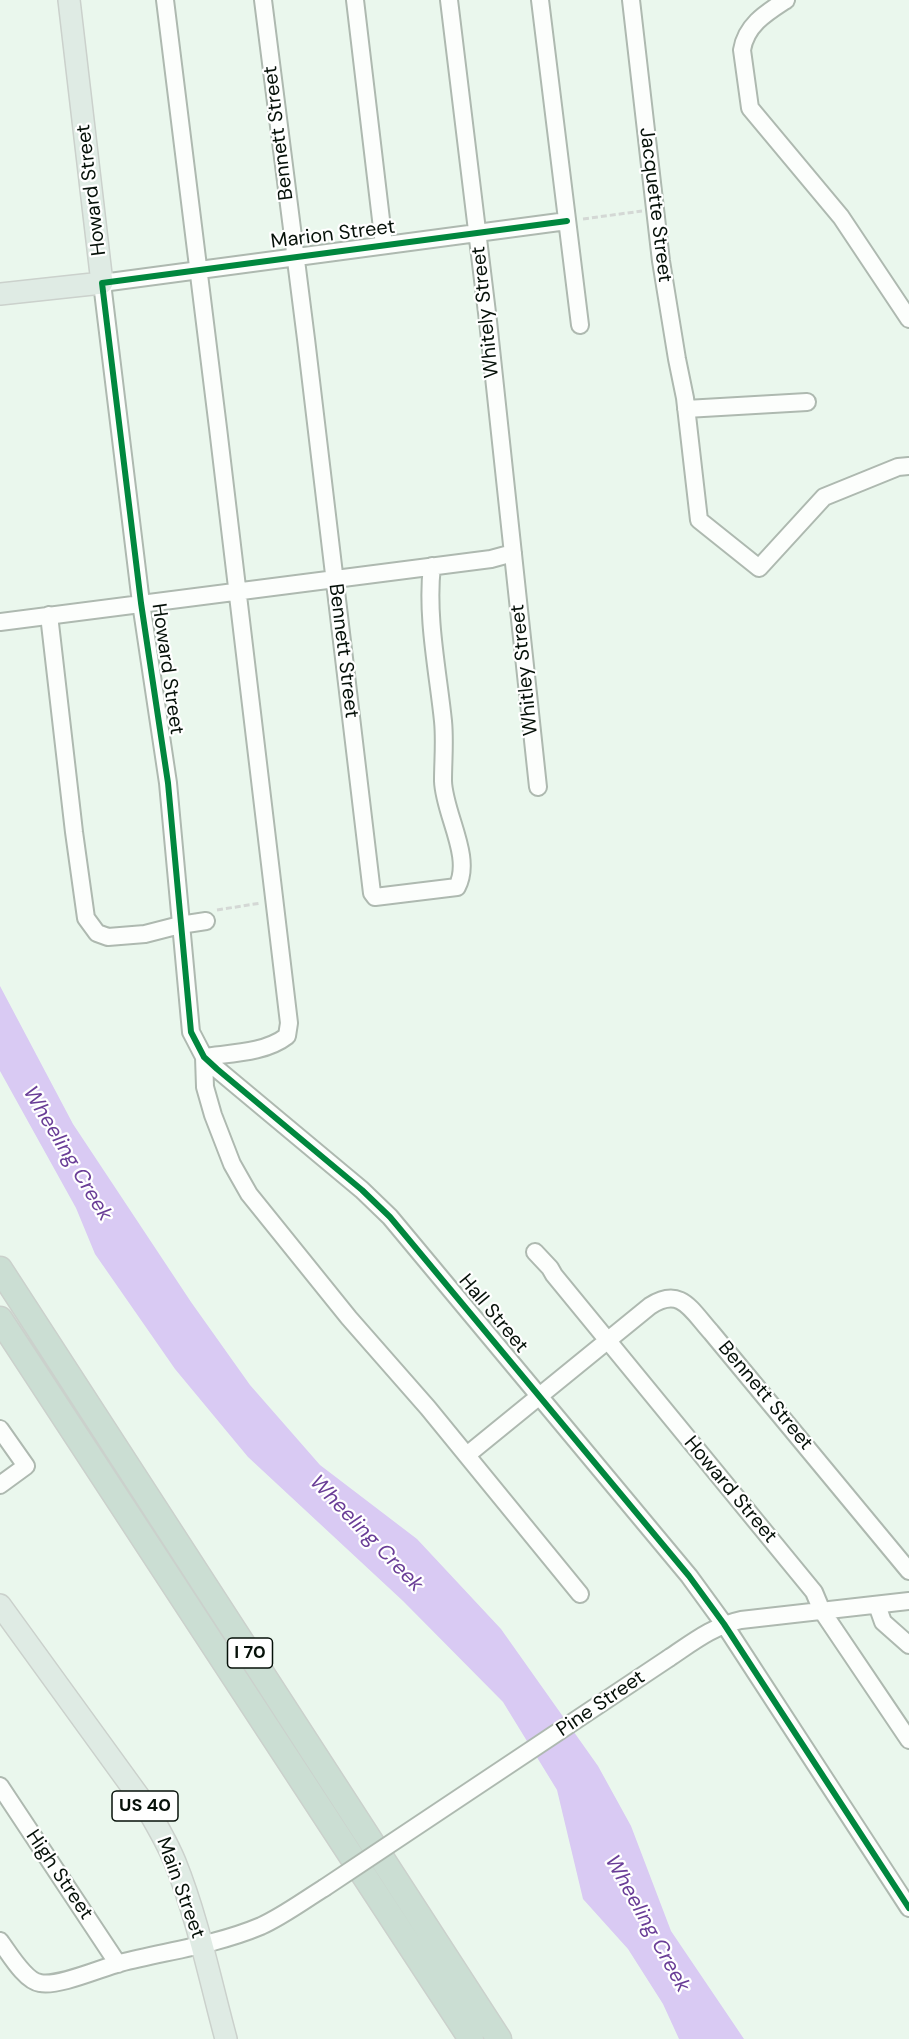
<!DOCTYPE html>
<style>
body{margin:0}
canvas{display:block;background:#eaf7ed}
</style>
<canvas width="909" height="2039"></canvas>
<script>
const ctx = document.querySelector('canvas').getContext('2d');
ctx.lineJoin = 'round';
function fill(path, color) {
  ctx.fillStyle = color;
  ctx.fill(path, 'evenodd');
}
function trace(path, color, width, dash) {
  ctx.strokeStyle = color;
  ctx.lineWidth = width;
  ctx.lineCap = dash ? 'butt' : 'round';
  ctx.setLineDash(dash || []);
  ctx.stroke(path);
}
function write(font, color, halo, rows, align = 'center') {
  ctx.font = font + ' "DM Sans",sans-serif';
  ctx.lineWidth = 4.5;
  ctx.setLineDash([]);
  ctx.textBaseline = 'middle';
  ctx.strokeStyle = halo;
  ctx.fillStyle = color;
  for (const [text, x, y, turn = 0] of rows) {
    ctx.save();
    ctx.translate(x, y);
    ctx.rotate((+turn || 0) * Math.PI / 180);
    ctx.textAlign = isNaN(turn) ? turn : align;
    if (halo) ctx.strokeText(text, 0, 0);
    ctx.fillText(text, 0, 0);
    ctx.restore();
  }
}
fill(new Path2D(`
 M0,986L73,1124L191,1302L250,1385L320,1465L417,1539L501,1629L598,1766L631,1826L671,1931L744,2039H679L663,2004L628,1949L583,1899L557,1790L503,1702L403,1601L248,1457L175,1369L95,1254L76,1208L0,1071Z`), '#d9caf3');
const minor = new Path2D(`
 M165,0L218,428L289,1023L287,1036C265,1053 232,1053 204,1057
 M263,0L306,339L372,893L375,897L457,887C473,857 444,814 443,781C443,761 445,741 443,721C438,672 426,616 432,566
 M355,0L384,245
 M449,0L488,321L538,787
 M540,0L580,325
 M631,0L661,261L677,359L685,398L699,520L759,568L824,497L898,467L909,466
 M786,0C766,13 746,25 742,50L750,108L841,217L909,319
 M567,221L102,283L141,603L168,783L191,1032L204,1057L217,1069L362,1190L390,1217L689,1576L724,1624L909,1908
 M686,409L807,402
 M49,615L74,832L86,918L97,933L108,937L145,934L180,925L206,921
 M0,622L491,559L513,553
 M204,1057L205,1087L213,1115L232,1164L249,1194L349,1318L428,1408L580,1594
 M535,1252L550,1268L554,1275L814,1592L822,1611L909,1740
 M0,1429L26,1466L0,1485
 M467,1455L650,1306C681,1286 691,1310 711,1332L909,1571
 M877,1605L883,1622L909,1645
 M669,1658C693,1642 713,1626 741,1620L909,1601
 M0,1786L118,1964
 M0,1941C9,1953 25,1981 40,1983C58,1987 101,1968 120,1963C167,1951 216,1945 261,1926C283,1916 303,1901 324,1888`);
const major = new Path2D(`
 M0,294L102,283L69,0
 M0,1605L145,1805C156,1824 167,1842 175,1862C198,1919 210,1980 226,2039`);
const highway = new Path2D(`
 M0,1269L499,2039
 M0,1319L471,2039`);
trace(minor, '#aeb9b0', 20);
trace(major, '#cbd1cc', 24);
trace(highway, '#cbd1cc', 27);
trace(new Path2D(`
 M583,219L642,211
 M217,910L261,903`), '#d4d8d5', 3, [6, 3]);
trace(minor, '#fcfefc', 16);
trace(major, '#dfebe4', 21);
trace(highway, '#cbded3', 24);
const minorBridge = new Path2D(`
 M324,1888L669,1658`);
trace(minorBridge, '#aeb9b0', 20, []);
trace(minorBridge, '#fcfefc', 16);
trace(new Path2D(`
 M567,221L102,283L141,603L168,783L191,1032L204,1057L217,1069L362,1190L390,1217L689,1576L724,1624L909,1908`), '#00873e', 6);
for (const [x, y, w] of [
 [250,1653,45],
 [145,1806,66]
]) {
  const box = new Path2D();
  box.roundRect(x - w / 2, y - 15, w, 30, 4.5);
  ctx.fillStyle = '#fff';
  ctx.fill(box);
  trace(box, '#061109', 1.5);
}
write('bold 18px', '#061109', null, [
 ["I 70",250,1653],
 ["US 40",145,1806]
]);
write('20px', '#061109', '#fff', [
 ["Bennett Street",279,133,-97],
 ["Howard Street",92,190,-97],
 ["Jacquette Street",655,205,83],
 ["Marion Street",333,235,-7],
 ["Whitely Street",486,312,-96],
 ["Bennett Street",343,651,83],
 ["Howard Street",167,669,82],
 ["Whitley Street",525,670,-96],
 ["Hall Street",493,1314,50],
 ["Bennett Street",765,1396,50],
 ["Howard Street",730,1490,50],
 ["Pine Street",601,1704,-34],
 ["High Street",59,1875,56],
 ["Main Street",180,1888,70]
]);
write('italic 21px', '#6a3e97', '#fff', [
 ["Wheeling Creek",67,1154,59],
 ["Wheeling Creek",366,1534,46],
 ["Wheeling Creek",647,1924,61]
]);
</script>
